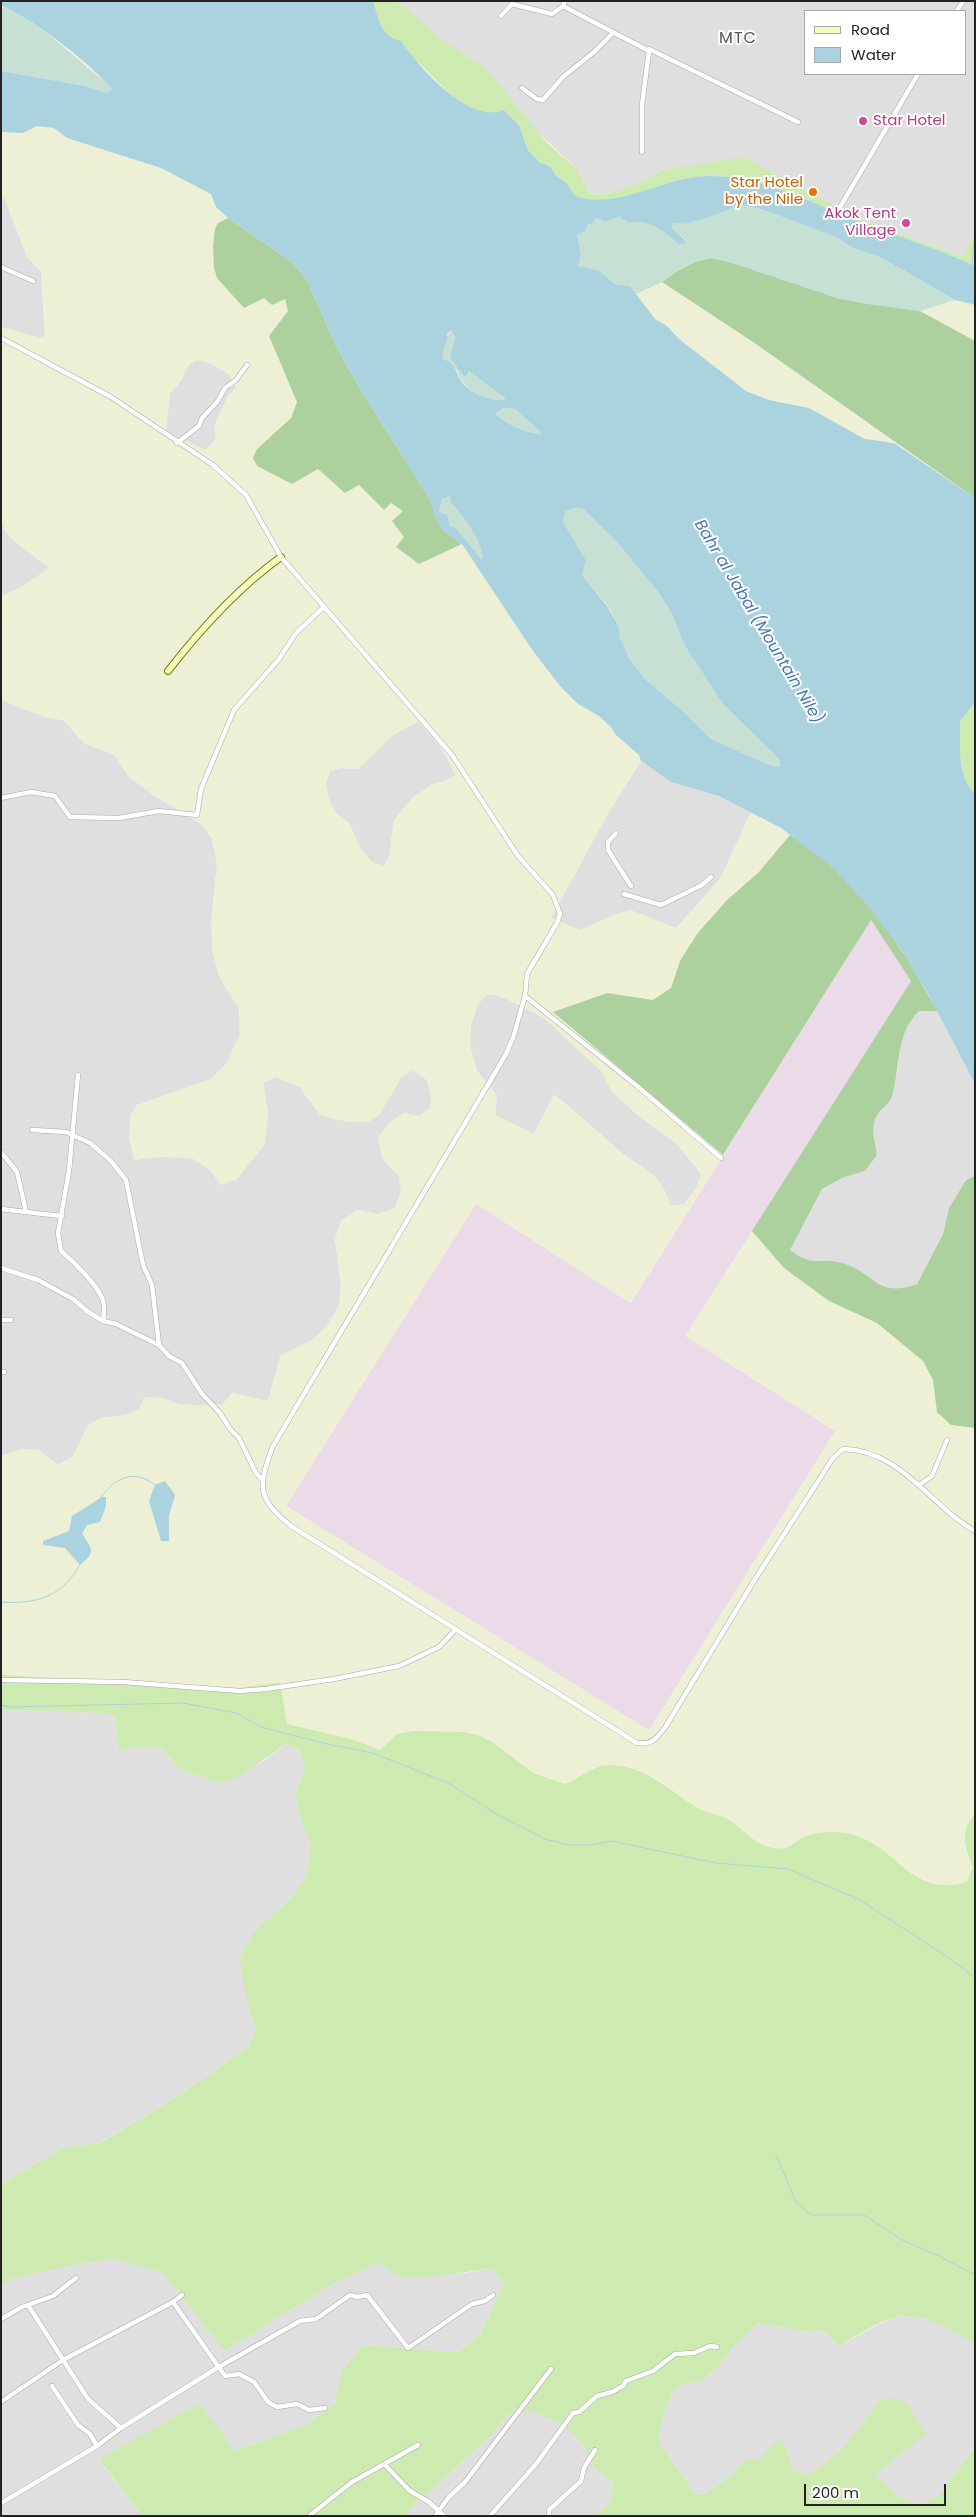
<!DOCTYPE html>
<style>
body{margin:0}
#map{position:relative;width:976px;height:2517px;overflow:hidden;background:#f2efe9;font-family:Poppins,sans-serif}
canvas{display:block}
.frame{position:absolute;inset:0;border:2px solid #222;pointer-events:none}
.legend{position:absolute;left:804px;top:10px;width:162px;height:65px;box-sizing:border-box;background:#fff;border:1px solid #a7a7a7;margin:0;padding:6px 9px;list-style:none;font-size:15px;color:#222}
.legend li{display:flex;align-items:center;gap:10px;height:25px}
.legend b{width:25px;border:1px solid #a7a7a7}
.scale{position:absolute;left:804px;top:2484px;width:142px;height:22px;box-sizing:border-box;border:2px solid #222;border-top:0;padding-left:6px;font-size:15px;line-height:18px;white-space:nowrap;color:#222;-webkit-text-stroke:4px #fff;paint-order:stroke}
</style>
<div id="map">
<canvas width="976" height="2517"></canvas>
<div class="frame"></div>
<ul class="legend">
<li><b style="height:6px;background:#f7fabf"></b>Road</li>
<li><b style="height:14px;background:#aad3df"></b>Water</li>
</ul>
<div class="scale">200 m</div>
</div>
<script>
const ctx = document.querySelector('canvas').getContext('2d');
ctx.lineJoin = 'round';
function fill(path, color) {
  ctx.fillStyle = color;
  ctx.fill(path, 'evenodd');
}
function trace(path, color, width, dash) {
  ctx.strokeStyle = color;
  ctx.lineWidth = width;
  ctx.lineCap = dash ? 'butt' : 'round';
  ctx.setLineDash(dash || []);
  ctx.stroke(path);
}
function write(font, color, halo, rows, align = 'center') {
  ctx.font = font + ' Poppins,sans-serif';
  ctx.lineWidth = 4;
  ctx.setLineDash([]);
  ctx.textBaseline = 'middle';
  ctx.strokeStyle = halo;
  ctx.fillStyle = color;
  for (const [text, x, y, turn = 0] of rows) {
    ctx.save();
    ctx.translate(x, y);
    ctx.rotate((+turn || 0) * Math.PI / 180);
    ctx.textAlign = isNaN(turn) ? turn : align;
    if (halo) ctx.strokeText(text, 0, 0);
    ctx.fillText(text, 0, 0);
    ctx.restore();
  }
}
fill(new Path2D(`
 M398,1H975V231L964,257L862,221L744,158L662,170L641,182L604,195L589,194L578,170ZM805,11H965V74H805Z
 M1,198L5,199L27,257L41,272L45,336L39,338L1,327Z
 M197,360L210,363L230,375L236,388L228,396L220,412L214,427L216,438L206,450L174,436L166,430L170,394L182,379L189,364Z
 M1,521L6,532L14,541L49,568L30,583L4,595L1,593Z
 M1,700L45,717L63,720L85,744L115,755L128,776L155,796L200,823L212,838L217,865L213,902L219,976L239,1009L240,1035L226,1064L211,1079L137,1105L131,1114L129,1135L134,1160L160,1157L192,1158L210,1170L220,1184L268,1114L263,1083L275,1077L300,1087L307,1098L379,1115L401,1078L413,1070L427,1080L431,1098L430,1108L419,1116L404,1113L382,1158L399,1176L401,1192L394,1209L377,1214L357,1210L335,1239L341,1285L339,1306L326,1327L312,1340L281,1356L268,1401L232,1393L223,1404L202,1406L179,1404L163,1398L125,1415L100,1418L73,1456L58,1465L37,1449H23L1,1456Z
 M418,721L439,745L456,775L448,780L431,785L394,820L389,857L384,866L373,863L362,851L349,824L336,813L329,800L326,784L330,771L341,768L358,769L392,736Z
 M641,761L671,782L719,796L751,812L720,879L676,928L630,910L580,930L569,927L551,918L607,815Z
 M487,994L500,996L543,1017L602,1072L612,1092L639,1116L676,1143L702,1174L696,1189L684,1204L670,1206L665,1191L565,1103L554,1095L534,1134L495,1115L497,1095L477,1071L470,1046L471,1025L478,1004Z
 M919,1011H937L975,1084V1176L966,1180L949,1208L943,1234L917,1284L903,1289H887L842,1263H819L801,1259L790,1250L822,1189L842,1178L865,1171L877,1155L873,1127L877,1113L891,1099L898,1070L901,1037L913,1016Z
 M1,1710L104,1713L115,1717L118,1750L146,1747L163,1749L178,1768L218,1783L264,1761L286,1744L299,1750L305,1769L295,1794L302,1824L311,1843L307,1875L288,1901L254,1931L251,2011L256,2031L247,2048L175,2098L99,2143L63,2148L1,2184Z
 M115,2259L164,2274L224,2351L336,2282L378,2263L401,2278L466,2273L492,2268L504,2283L480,2335L458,2352L363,2345L341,2372L335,2404L303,2426L234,2451L99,2460L142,2516H1V2285L15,2278L83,2263Z
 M908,2316L927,2320L959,2332L975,2344V2447L940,2494L919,2506L898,2496L874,2473L893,2458L879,2401L859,2430L821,2469L807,2475L792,2469L786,2446L759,2460H745L730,2476L705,2494L694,2493L659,2442L660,2428L671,2394L678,2386L701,2381L717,2368L733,2347L758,2323L805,2332L822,2330L839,2346L893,2317Z
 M530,2411L564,2426L582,2443L594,2468L613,2483L611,2501L596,2516H406L409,2510L491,2436L508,2414Z`), '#e0dfdf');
fill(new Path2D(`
 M871,920L911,981L686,1336L836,1430L649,1731L286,1506L476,1203L631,1303Z`), '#ebdbe8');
fill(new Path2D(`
 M37,126L54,128L67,138L161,168L211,194L216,207L228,218L218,223L213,246L264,298L285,299L288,312L294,392L297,402L291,418L257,449V466L292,484L318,468L345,493L359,485L384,510L391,503L403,511L404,537L418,564L462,544L533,651L560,686L578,704L599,716L612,727L616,735L640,755L641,761L607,815L551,918L580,930L613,915L630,910L676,928L721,879L751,812L790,835L758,873L727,900L697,934L680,961L671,988L653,1000L607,993L553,1012L723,1155L630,1303L476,1204L286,1506L649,1730L835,1431L685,1336L752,1231L784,1268L877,1323L923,1361L933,1380L937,1412L951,1425L975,1428V1814L972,1817L964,1847L973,1867L967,1882L952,1886L937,1884L910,1874L897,1864L838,1832L803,1838L790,1848H774L755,1840L727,1819L698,1808L655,1778L640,1771L609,1765L593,1768L580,1778L565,1785L533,1773L494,1743L397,1734L380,1750L355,1740L287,1724L280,1682L239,1688L1,1675V1456L23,1449H37L58,1465L73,1456L87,1426L100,1418L125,1415L139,1410L144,1397L163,1398L179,1404L202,1406L223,1404L232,1393L268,1401L280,1356L312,1340L326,1327L339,1306L341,1285L335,1239L341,1220L357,1210L377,1214L394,1209L401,1192L399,1176L382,1158L378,1137L391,1121L404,1113L419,1116L430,1108L431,1098L427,1080L413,1070L401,1078L379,1115L368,1122H348L320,1115L300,1087L275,1077L263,1083L268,1114L265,1144L237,1179L221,1185L210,1170L192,1158L160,1157L134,1160L129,1135L131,1114L137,1105L211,1079L226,1064L240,1035L239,1009L219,976L212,951L211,923L217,865L212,839L200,823L155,796L128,776L115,755L85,744L63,720L45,717L1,700V593L4,595L17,590L49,568L15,541L6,532L1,521V327L39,338L45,336L46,326L41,272L27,257L5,199L1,198V132L23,133ZM197,360L210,363L230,375L236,388L228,396L220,412L214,427L216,438L206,450L174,436L166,430L170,394L182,379L189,364ZM418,721L439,745L456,775L448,780L431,785L411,799L394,820L389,857L384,866L373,863L362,851L349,823L336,813L329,800L326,784L330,771L341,768L358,769L392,736ZM488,994L500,996L543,1017L602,1072L612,1092L639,1116L676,1143L701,1174L696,1189L684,1204L670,1206L665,1191L656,1177L614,1147L565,1103L553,1095L534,1134L495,1115L497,1095L477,1071L470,1046L471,1025L478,1004ZM155,1485L173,1505L162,1541L157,1523L153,1490ZM106,1506L100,1522L84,1526L82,1533L91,1545L89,1559L80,1565L65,1548L48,1546L43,1541L69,1531L72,1516L79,1512Z
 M662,282L753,342L894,443L865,439L809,408L769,399L746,391L679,339L667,326L655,319L636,294Z
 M955,300L975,305V341L920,311Z`), '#eef0d5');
fill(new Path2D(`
 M373,1H398L436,35L488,71L548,144L578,170L589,194L604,195L641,182L662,170L744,157L862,221L964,257L975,231V266C941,250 904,239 869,226C817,206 764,175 707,176C662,177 620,210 575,196L566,182L556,176L551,167L539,162L528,150L519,125L504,110C466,127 434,72 408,54C404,45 396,44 390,38C379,29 377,14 373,1Z
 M975,702V794C956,775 961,745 960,721Z
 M1,1675L239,1688L280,1682L287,1724L355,1740L380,1750L397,1734L414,1731L463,1732L478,1735L494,1743L533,1773L565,1784C579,1779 593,1765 609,1765C644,1765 668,1789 696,1807C705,1813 718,1814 727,1819C743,1828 756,1847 775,1848C790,1850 791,1844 802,1838C815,1831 841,1830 854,1835C898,1848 911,1898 967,1882L973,1867C965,1849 959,1831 975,1814V2344C956,2331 914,2309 891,2318C873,2325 856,2336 839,2346L822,2330L806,2332L758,2323L733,2347L717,2368L701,2381L678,2386L671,2394L660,2428L659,2442L694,2493L705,2494L730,2476L745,2460H759L778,2439L786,2446L792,2469L807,2475C834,2463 862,2425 879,2401L890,2398L907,2403L926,2434L875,2474L898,2496L919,2506L940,2494L975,2447V2516H596L611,2501L613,2483L594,2468L582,2443L564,2426L530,2411L508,2414L491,2436L409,2510L406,2516H142L99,2459L200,2403L234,2451L303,2426L335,2404L341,2372L363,2345L458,2352L480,2335L504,2283L492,2268L433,2277L401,2278L378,2263L336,2282L224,2351L164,2274L115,2259L83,2263L15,2278L1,2285V2184L63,2148L100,2143L175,2098L247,2048L256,2031L244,1988L240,1958L254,1931L288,1901L307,1875L311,1844L302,1824L295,1794L305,1769L299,1750L286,1744L237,1778L218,1783L178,1768L163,1749L146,1747L118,1750L115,1717L104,1713L1,1710Z`), '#cdebb0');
fill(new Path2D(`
 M228,218L292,262L307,280L336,346L359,387L429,498L443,530L462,544L419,564L396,547L404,537L392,521L403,511L391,503L384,510L359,485L345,493L318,469L292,484L257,466L253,458L257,449L291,418L297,402L269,336L288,311L285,299L272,305L264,298L244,308L217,278L214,268L213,246L215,229L218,223Z
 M711,258L730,262L841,299L920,311L975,341V498L753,342L662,282C678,270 691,261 711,258Z
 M790,835C804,845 818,854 830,865C874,905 910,959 937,1011H919C895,1034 901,1066 892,1096C888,1108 877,1108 874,1124C872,1134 876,1145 877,1155L865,1171L842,1178L822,1189L790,1250C813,1268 820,1257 842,1263C875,1272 876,1299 917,1284L943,1234L949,1208L966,1180L975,1176V1428L951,1425L937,1412L933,1380L923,1361L877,1323L829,1301L784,1268L752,1231L911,981L871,920L723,1155L553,1012L607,993L653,1000L671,988L680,961L697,934L727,900L758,873Z`), '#add19e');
fill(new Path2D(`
 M1,5C44,25 75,58 111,87L112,91L107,93L85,86L1,71Z
 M741,205L761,209L836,237L853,248L879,257L907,272L955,300L920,311L867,304L841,299L730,262L711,258L697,261L683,267L662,282L636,294L630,286L615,284L598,270L578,266L581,254L577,235C585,230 588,223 596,218L605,222L619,217L629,223C650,218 665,233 680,245L687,241L673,229L671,223L684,224Z
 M452,330L455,337L450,358L465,378L469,371L505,398V400C485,401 462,390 457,370L443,360C441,351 444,336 452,330Z
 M503,408L515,409L543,434C524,433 511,425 495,414Z
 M451,496V503C461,510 486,547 482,560L456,528L450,526L446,513L439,512L442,499Z
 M574,508L583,509L617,542L658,592L671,612L685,646L723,704L777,757L780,761L779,767L767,764L711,739L684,712L646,680L630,660L620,638L619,627L608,606L582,575L586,560L563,522L565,512Z`), '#c6e0d4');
fill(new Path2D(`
 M1,1H373C379,20 380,36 401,41C418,66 469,125 504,110L519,125L528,150L539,162L551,167L556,176L566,182L575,196C620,210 662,177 707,176C764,175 813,204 865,224C901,238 940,249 975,266V305L955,300L907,272L879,257L853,248L836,237L761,209L741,205L703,219L684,224L671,223L673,229L687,242L680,245C665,233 650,218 629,223L619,217L605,222L596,218L593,223L588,224L585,231L577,235L581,254L578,266L598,270L615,284L630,286L655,319L667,326L679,339L746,391L769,400L809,408L865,439L894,443L975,498V702L960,721C961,746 956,775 975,794V1084L926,990L900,948L867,905L832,867L781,828L719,796L671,782L641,761L639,755L616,735L611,727L599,716L578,704L560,686L533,651L462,544L443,530L438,524L429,498L359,387L336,346L307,280L292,262L228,218L216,207L211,194L161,168L67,138L54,128L37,126L23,133L1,132V71L85,86L107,93L112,89C85,59 37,22 1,5ZM451,330L455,337L450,358L465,378L469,371L505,398V400C490,401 467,393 460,379C455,371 455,361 443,360C441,350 448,343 447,334ZM503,408L515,409L543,434C524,433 510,425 495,414ZM450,496L451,503C461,511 486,547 482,560L456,528L450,526L447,514L439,512L442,499ZM574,508L583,509L617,542L658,592L671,612L685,646L723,704L777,757L780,761L779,767L767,764L711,739L684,712L646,680L630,660L620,638L619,627L607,606L582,575L586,560L563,522L565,512Z
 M165,1481L175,1495L169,1516V1541H161L149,1501L155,1485Z
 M102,1497H106V1506L100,1522L87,1525L82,1533C91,1549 98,1551 80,1565L65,1548L43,1545V1541L69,1531L72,1516Z`), '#aad3df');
trace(new Path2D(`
 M972,265L975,229
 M101,1497C115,1478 134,1468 155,1485
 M1,1602C34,1605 65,1596 80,1564
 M1,1705L10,1707L183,1703L236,1713L261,1727L327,1744L373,1753L450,1784L498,1815L545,1839L570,1845H590L611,1841L716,1863L788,1869L860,1900L949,1958L975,1978
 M776,2155L796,2202L811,2215H864L900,2239L939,2256L975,2275`), '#aad3df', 1);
const street = new Path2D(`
 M565,1L563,6L649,51L642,105V152
 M957,11L963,1
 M501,16L512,4L552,14L563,6
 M649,49L798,122
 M522,88L537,99L543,100L563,77L594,52L613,33
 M839,209L918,74
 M1,267L33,281
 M1,338L111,397L213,465L246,495L281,557L452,755L518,856L553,895L560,914L557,923L527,974L525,996L513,1038L505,1056L273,1446C258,1487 256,1497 291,1526L637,1743C653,1745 657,1738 666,1726L754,1581L833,1458L843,1449C901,1450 929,1505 975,1531
 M177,443L199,426L202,418L217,402L225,388L236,380L247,365
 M1,798L31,792L55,796L70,817L119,818L159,811L197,815L201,789L234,710L279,659L296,633L324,607
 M616,833L608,842V850L631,886
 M624,894L661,905L702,885L711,877
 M525,996L637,1086L721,1158
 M78,1075L69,1171L58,1233L61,1251C73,1261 99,1286 103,1301C105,1308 104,1314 103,1321
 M32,1130L66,1132L90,1143L110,1160L126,1180L143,1265L152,1285L159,1345
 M1,1152L17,1172L26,1212L62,1216
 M1,1209L26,1212
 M1,1268L38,1280L73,1299L87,1311L103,1321L116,1324L159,1345L169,1356L182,1363L202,1394L220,1413L230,1429L239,1438L256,1473L263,1481
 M1,1320H11
 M1,1372H4
 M919,1485L932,1476L947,1440
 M1,1680L123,1682L240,1691L266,1689L334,1679L399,1666L439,1647L456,1629
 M173,2302L182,2295
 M28,2305L88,2399L121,2428
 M1,2319L22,2307L53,2296L76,2278
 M52,2386L78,2425L90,2434L97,2446
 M1,2402L63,2360L173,2302L225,2376L239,2374L254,2382L268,2402L277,2407L297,2404L309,2410L325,2408
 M385,2465L410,2491L429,2502L444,2516
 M1,2503L97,2446L121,2428L217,2368L300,2321L316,2319L350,2295L357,2297L367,2295L408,2348L472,2304L485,2301L493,2295
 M309,2516L352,2482L418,2445
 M435,2516L449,2497L465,2482L551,2369
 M490,2516L536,2464L573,2413L579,2412L597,2396L612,2392L623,2386L626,2381L653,2371L675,2354L694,2353L710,2346L717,2347
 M549,2516V2510L581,2481L584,2468L595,2450`);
const secondary = new Path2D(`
 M168,671C200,630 239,587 281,557`);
trace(street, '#a9a9a9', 5.5);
trace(secondary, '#707d05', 8);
trace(street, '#fff', 4.5);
trace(secondary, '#f7fabf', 6);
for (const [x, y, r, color] of [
 [863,121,5,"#d1479c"],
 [813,192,5,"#e8710a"],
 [906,223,5,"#d1479c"]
]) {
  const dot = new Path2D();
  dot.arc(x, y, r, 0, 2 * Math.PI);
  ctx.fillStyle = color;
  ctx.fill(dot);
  trace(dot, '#fff', 2);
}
write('15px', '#b23c85', '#fff', [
 ["Star Hotel",873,121],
 ["Akok Tent",896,214,"right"],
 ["Village",896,231,"right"]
], 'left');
write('15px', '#c56008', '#fff', [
 ["Star Hotel",803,183],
 ["by the Nile",803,200]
], 'right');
ctx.letterSpacing = '1px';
write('16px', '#555', '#fff', [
 ["MTC",738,39]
]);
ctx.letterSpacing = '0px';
write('italic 16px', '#4a7aab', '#fff', [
 ["Bahr al Jabal (Mountain Nile)",758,622,59]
]);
</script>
